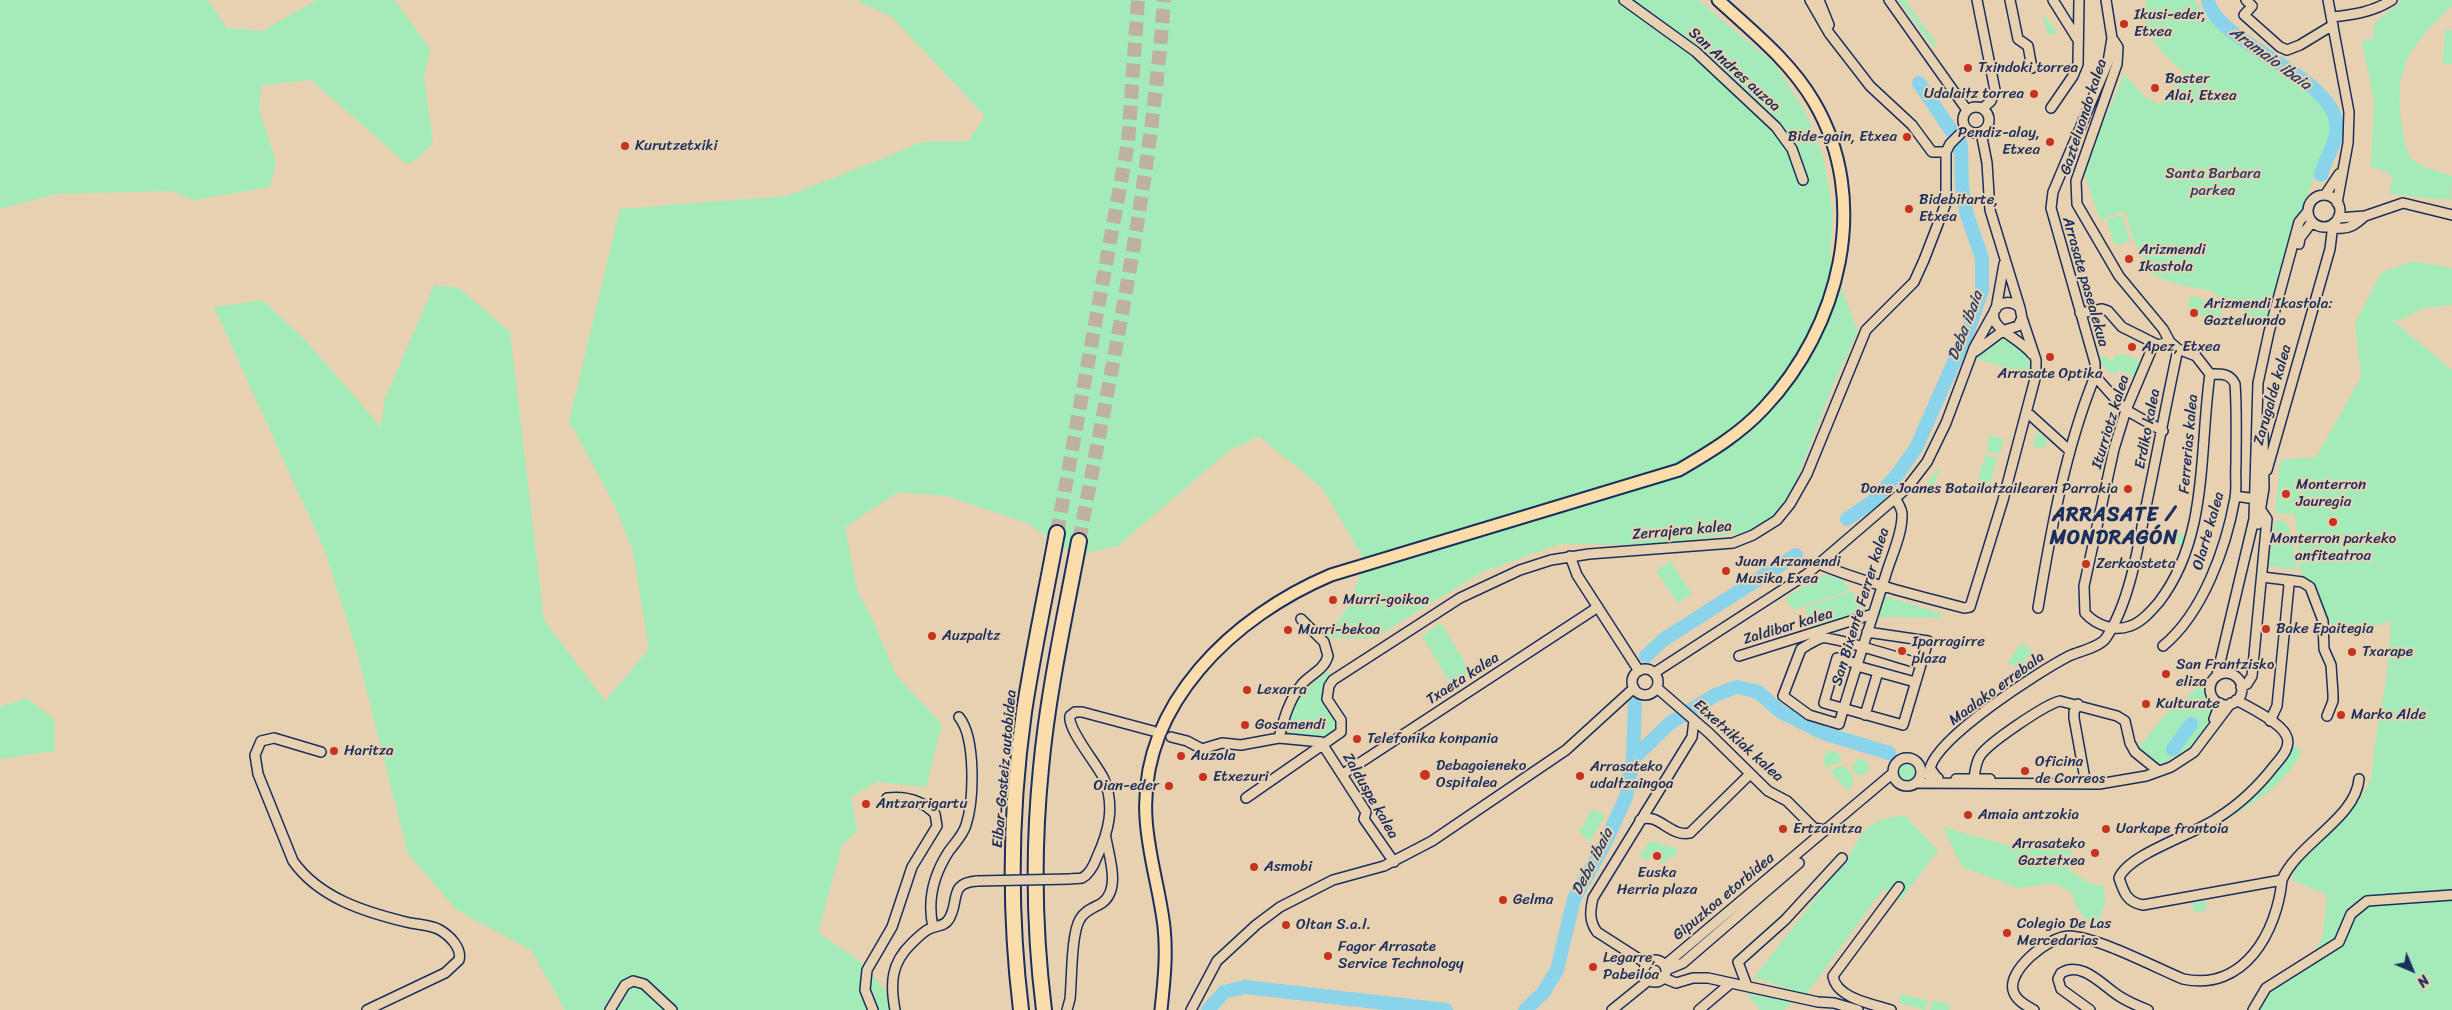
<!DOCTYPE html>
<meta charset="utf-8">
<style>
body{margin:0}
#map{position:relative;width:2452px;height:1010px;overflow:hidden;background:#e8d1b1;font-family:Sriracha,sans-serif}
canvas{display:block}
.north{position:absolute;left:2387px;top:945px;width:50px;height:50px;-webkit-text-stroke:4px #e8d1b1;paint-order:stroke;rotate:135deg;font-size:14px;font-weight:700;line-height:20px;text-align:center;color:#1b2f5e}
.north::after{content:'';display:block;margin:auto;width:18px;height:22px;background:#1b2f5e;clip-path:polygon(50% 0,100% 100%,50% 72%,0 100%)}
</style>
<div id="map">
<canvas width="2452" height="1010"></canvas>
<div class="north">N</div>
</div>
<script>
const ctx = document.querySelector('canvas').getContext('2d');
ctx.lineJoin = 'round';
function fill(path, color) {
  ctx.fillStyle = color;
  ctx.fill(path, 'evenodd');
}
function trace(path, color, width, dash) {
  ctx.strokeStyle = color;
  ctx.lineWidth = width;
  ctx.lineCap = dash ? 'butt' : 'round';
  ctx.setLineDash(dash || []);
  ctx.stroke(path);
}
function write(font, color, halo, rows, align = 'center') {
  ctx.font = font + ' Sriracha,sans-serif';
  ctx.lineWidth = 4;
  ctx.setLineDash([]);
  ctx.textBaseline = 'middle';
  ctx.strokeStyle = halo;
  ctx.fillStyle = color;
  for (const [text, x, y, turn = 0] of rows) {
    ctx.save();
    ctx.translate(x, y);
    ctx.rotate((+turn || 0) * Math.PI / 180);
    ctx.textAlign = isNaN(turn) ? turn : align;
    if (halo) ctx.strokeText(text, 0, 0);
    ctx.fillText(text, 0, 0);
    ctx.restore();
  }
}
fill(new Path2D(`
 M0,0H208L227,28L262,31L317,0H395L430,49L424,78L433,143L420,157L407,164L311,80L262,85L259,109L276,162L270,187L194,200L170,191L55,194L0,209Z
 M856,0H1698L1775,64L1806,113L1824,159L1833,214L1830,259L1858,331L1833,385L1795,484L1778,514L1752,532L1649,545L1560,544L1482,572L1374,638H1326L1348,607L1365,561L1323,489L1259,436L1227,452L1118,546L1076,555L1027,523L947,496L898,492L845,527L858,593L871,616L896,675L942,724L926,787L877,782L851,797L857,831L842,845L818,932L861,962L902,1010H565L531,950L457,910L408,854L356,648L324,549L214,307L262,300L304,339L381,427L385,399L434,285L459,288L510,332L544,620L605,701L649,649L633,551L616,508L569,421L620,209L786,196L885,158L921,142L968,141L985,116L892,17Z
 M1898,0H1905L1937,44L1933,47Z
 M2146,0H2195C2211,32 2249,50 2278,69C2297,80 2322,97 2329,119C2331,126 2332,138 2330,145C2325,162 2314,176 2308,193C2291,236 2278,278 2266,323L2227,304L2210,290L2184,286L2153,276L2134,241L2125,211L2100,220L2083,170L2124,74L2145,97L2161,105L2183,72C2168,59 2148,40 2145,20C2144,14 2145,6 2146,0Z
 M2402,0H2452V6C2409,46 2393,67 2402,127C2404,137 2405,152 2413,160C2422,168 2441,172 2452,176L2451,200L2389,194L2393,178L2389,173L2371,167L2374,101L2362,41L2373,39L2374,24Z
 M2042,13L2058,33L2048,35Z
 M2445,30H2452V64H2443Z
 M2122,215L2130,241L2115,246L2106,220Z
 M2413,261L2452,268V305L2423,308L2400,320L2393,321L2452,370V1010H2257L2268,991L2308,966L2323,935L2327,895L2292,880L2294,872L2291,870L2293,865L2306,855L2362,796L2371,779L2376,737L2386,682L2391,623L2390,619L2386,623L2345,634L2333,628L2300,570L2295,514L2275,513L2280,460L2316,457L2361,377L2355,323L2382,272Z
 M2190,296L2223,305L2220,320L2187,314Z
 M1999,339L2011,341L2028,354L2031,375L1976,359L1979,353Z
 M2117,354L2123,356L2124,354L2142,362L2137,377L2118,370L2116,374L2105,369L2099,355L2112,361Z
 M2037,432L2047,439L2044,449L2033,446Z
 M1990,435L2004,439L2000,454L1986,450Z
 M1985,455L1997,458L1988,492L1976,488Z
 M1940,466L1933,489L1924,487Z
 M2277,520L2285,522L2289,527L2297,570L2269,566L2274,523Z
 M2172,530L2179,532L2186,538L2184,546L2174,542L2173,545L2168,543Z
 M1670,561L1692,594L1678,603L1656,571Z
 M1825,574L1841,579L1850,590L1794,610L1785,598Z
 M1851,591L1869,611L1812,630L1805,608Z
 M1885,596L1942,614L1941,618L1879,617Z
 M1441,623L1470,671L1451,684L1422,636Z
 M2021,643L2032,651L2024,661L2039,670L2032,674L2008,663Z
 M1329,671L1331,673C1307,701 1343,710 1335,731C1323,743 1302,737 1286,736C1290,708 1305,685 1329,671Z
 M2199,685C2204,691 2215,704 2214,712C2213,732 2175,761 2156,765L2138,748L2176,702L2180,705Z
 M27,698L55,720L54,751L0,759V707Z
 M2293,746L2302,751C2286,785 2254,802 2223,822L2272,778Z
 M1830,750L1838,753L1842,761L1826,767L1823,757Z
 M1853 767a8 8 0 1 1 16 0a8 8 0 1 1-16 0Z
 M1896 772a10 10 0 1 1 20 0a10 10 0 1 1-20 0Z
 M1843,766C1851,770 1854,776 1853,784L1847,790L1830,771L1837,767Z
 M1593,809L1605,816L1589,842L1579,831Z
 M1904,815L1938,850L1901,900L1883,889L1806,995L1770,982L1754,978L1844,861L1846,862C1866,828 1863,822 1904,815Z
 M1943,827L2016,848L2074,839L2069,870L2089,883L2104,886L2105,903L2096,929L2078,910L2072,893L2055,883L2018,888L1962,867Z
 M1653,841L1677,849L1676,856H1670L1667,861L1660,863L1652,857L1643,860L1640,851L1646,850L1647,844Z
 M2205,901L2207,910L2194,912L2192,903Z
 M1746,993L1793,1002L1784,1010H1760Z
 M1901,994L1928,1000L1925,1010L1899,1003Z
 M1933,1000L1951,1005L1949,1010H1930Z`), '#a3ecba');
trace(new Path2D(`
 M2208,0C2215,41 2319,70 2335,117C2342,139 2325,156 2321,175
 M1847,519L1872,502L1897,475L1916,448L1969,328L1982,290V258L1966,212L1962,186L1961,145L1919,83
 M1646,656L1663,640L1796,555
 M2173,749L2191,724
 M1633,759L1670,723L1715,695L1737,687L1758,692L1781,712L1823,733L1889,753
 M1208,1010L1224,992L1245,987L1446,1010
 M1525,1010L1543,993L1557,970L1574,899L1605,843L1626,797L1633,759L1635,705`), '#8ad4eb', 14);
trace(new Path2D(`
 M1057,533L1128,143L1138,0
 M1079,541C1113,361 1151,183 1164,0`), '#bfb1a0', 14, [14, 7]);
const minor = new Path2D(`
 M1624,0L1696,52L1776,127L1792,149L1803,180
 M1810,0L1829,33L1870,86L1912,125L1932,152H1946
 M1819,0L1829,25
 M1889,0L1967,110
 M1977,0L1995,90L1991,101L1983,108
 M2010,0L2018,39L2028,46L2032,68
 M2053,0L2078,40
 M2106,0L2112,38L2108,62L2053,192L2051,208L2095,363V376L2118,402L2126,410L2163,431
 M2246,0L2252,6L2244,15L2280,47L2287,50L2300,45L2333,25
 M2328,0L2349,112L2348,143L2337,203
 M2331,17C2353,15 2373,12 2392,0
 M2112,38L2118,47L2117,64L2076,181L2077,204L2119,276L2163,329L2170,342L2178,349L2196,356L2210,374C2221,374 2230,373 2235,384C2237,410 2236,437 2236,464C2235,475 2237,487 2235,498C2226,548 2203,613 2163,646
 M1963 120a13 13 0 1 1 26 0a13 13 0 1 1-26 0Z
 M2051,108L2073,76L2078,64L2079,0
 M1981,132L1987,163L1990,210L2020,308
 M2325,195L2339,174
 M2308 211a16 16 0 1 1 32 0a16 16 0 1 1-32 0Z
 M2338,218L2365,216L2403,203L2452,215
 M2334,223L2337,228C2349,230 2356,224 2365,216
 M2299,244L2300,238L2312,222
 M1996,309L2004,264
 M2080,313L2102,309L2108,311L2122,327L2156,344
 M2005,330L2018,326L2022,318L2020,308C2008,295 1986,307 1996,323C2002,333 2023,342 2032,354
 M2170,342L2153,346L2126,410L2114,449L2084,586L2085,613C2096,625 2114,632 2130,626C2142,622 2151,611 2159,602C2209,537 2199,450 2210,374
 M1976,351L2004,330
 M2028,413L2070,451
 M2267,470L2330,249L2333,224
 M2235,496L2256,499
 M1896,499C1898,504 1903,510 1902,516C1902,534 1892,555 1887,571C1871,622 1854,673 1839,724L1809,715L1783,696L1801,649C1806,646 1815,640 1822,638C1832,636 1905,660 1921,664
 M2258,524L2264,488L2263,433
 M1570,556L1577,575L1639,671
 M1819,564C1865,583 1916,595 1964,608L1970,607L2003,500L2036,375V360L2022,318
 M2262,577L2287,580L2289,585L2277,706L2270,721
 M2287,580L2302,582L2310,587L2323,621L2324,649L2331,665L2333,694V701L2327,716
 M2038,608C2051,530 2065,450 2095,376
 M1739,656L1873,614
 M1858,664L1837,658L1824,703L1903,725L1928,641L1867,632
 M1857,666L1915,682
 M1632 682a13 13 0 1 1 26 0a13 13 0 1 1-26 0Z
 M1654,673L1807,574L1907,488L1927,462L1946,423L1974,348L1994,312
 M2210 689a16 16 0 1 1 32 0a16 16 0 1 1-32 0Z
 M2217,675L2254,519L2258,383L2269,332L2299,222L2308,211
 M2241,687L2247,684L2252,676L2267,519L2261,510
 M1657,688L1709,733L1768,791L1787,801L1814,828L1825,830
 M2078,704L2074,712V718L2085,779
 M1865,715L1878,672
 M2214,719L2220,703
 M1171,737L1187,741L1202,749L1222,743L1241,745L1279,738L1321,742L1366,812L1364,819L1394,862
 M1279,738C1284,718 1289,700 1302,684C1311,674 1324,670 1328,656L1324,642L1301,619
 M321,752L274,738L261,741L255,755L258,774L293,861C319,898 365,912 406,922C417,925 430,924 440,930C450,936 462,948 459,960L445,973L367,1010
 M1893 772a14 14 0 1 1 28 0a14 14 0 1 1-28 0Z
 M1921,772L1938,778
 M1343,774L1598,607
 M1937,778L1930,768C1939,736 2038,672 2069,656C2080,651 2100,647 2106,638C2128,605 2137,554 2144,516C2156,460 2166,404 2178,349
 M1974,778C1975,771 1976,762 1980,756C1988,743 2046,704 2060,701L2117,716L2125,721L2130,743L2135,752L2156,769
 M1956,779H1990
 M1917,783L2099,784L2146,776L2171,767L2194,752L2231,703
 M1246,798L1341,732V720L1327,699L1329,686L1333,680L1460,598L1520,570L1551,560L1589,554L1733,543L1753,535L1777,520L1790,504L1807,474L1866,330L1914,282L1924,260L1946,203V152L1950,144L1966,128
 M1640,820C1657,811 1671,838 1690,833L1750,774
 M1070,879C1074,878 1079,879 1082,878C1090,874 1094,865 1097,857C1109,831 1115,806 1104,779C1097,764 1067,729 1070,716L1075,712H1082L1153,731
 M2282,880C2297,844 2356,818 2359,779
 M933,927C927,900 934,874 949,851C955,843 963,835 966,825C974,800 976,738 959,717
 M1644 971a11 11 0 1 1 22 0a11 11 0 1 1-22 0Z
 M1647,964L1597,932C1589,921 1590,911 1593,898L1692,737L1694,720
 M1665,965L1893,773
 M1666,970L1683,963L1799,863
 M1664,978L1676,983L1693,978H1708L1818,1002L1834,1003L1858,1010
 M1747,986L1738,962L1785,920L1842,858
 M610,1010L625,985L633,981L644,984L672,1010
 M873,1010L865,990L867,970L892,927L912,867L937,826L935,814C922,800 905,796 887,798
 M895,1010C890,983 891,963 912,943C917,938 923,932 929,929C937,925 944,927 949,919C960,901 948,883 977,881
 M1067,1010L1070,999C1072,979 1071,934 1080,919C1085,910 1094,908 1102,903C1121,889 1109,857 1106,838
 M1191,1010L1217,961L1256,925L1280,907L1333,880L1384,866L1432,841L1566,750L1634,688
 M1612,1010L1649,980
 M1699,1010L1731,983
 M1891,1010C1872,1004 1836,998 1833,976L1899,887
 M2034,1010C2027,1006 2017,1001 2014,993C2004,972 2049,936 2069,936C2098,937 2154,967 2183,979C2244,992 2277,932 2282,880L2143,905C2127,902 2124,893 2119,878C2129,854 2192,835 2216,819C2239,805 2258,787 2275,765C2282,757 2292,746 2286,735C2280,722 2249,707 2236,700
 M2090,1010L2061,989L2058,979L2061,973C2082,960 2103,986 2119,996C2128,1002 2138,1006 2148,1010
 M2253,1010L2266,988L2339,942L2351,914L2367,901L2452,895`);
const major = new Path2D(`
 M1161,1010C1164,982 1167,955 1164,927C1160,891 1148,855 1146,818C1139,704 1234,616 1331,575L1679,470C1710,452 1740,434 1764,408C1840,327 1872,201 1814,102C1790,61 1752,31 1718,0`);
const highway = new Path2D(`
 M1021,1010C1009,911 1010,811 1024,712C1033,652 1046,593 1057,533
 M1044,1010C1034,930 1033,848 1041,768C1048,692 1065,616 1079,541`);
trace(minor, '#1b2f5e', 12);
trace(major, '#1b2f5e', 15);
trace(highway, '#1b2f5e', 18);
trace(minor, '#e8d1b1', 9);
trace(major, '#fbddab', 11);
trace(highway, '#fbddab', 14);
const minorBridge = new Path2D(`
 M977,881L1070,879`);
trace(minorBridge, '#1b2f5e', 12, []);
trace(minorBridge, '#e8d1b1', 9);
for (const [x, y, r, color] of [
 [2124,24,5,"#c8321e"],
 [1968,68,5,"#c8321e"],
 [2155,88,5,"#c8321e"],
 [2034,94,5,"#c8321e"],
 [1907,137,5,"#c8321e"],
 [2050,142,5,"#c8321e"],
 [625,146,5,"#c8321e"],
 [1909,209,5,"#c8321e"],
 [2129,259,5,"#c8321e"],
 [2194,313,5,"#c8321e"],
 [2132,347,5,"#c8321e"],
 [2050,357,5,"#c8321e"],
 [2128,489,5,"#c8321e"],
 [2286,494,5,"#c8321e"],
 [2333,522,5,"#c8321e"],
 [2086,564,5,"#c8321e"],
 [1726,571,5,"#c8321e"],
 [1333,600,5,"#c8321e"],
 [2266,629,5,"#c8321e"],
 [1288,630,5,"#c8321e"],
 [932,636,5,"#c8321e"],
 [1902,651,5,"#c8321e"],
 [2352,652,5,"#c8321e"],
 [2166,674,5,"#c8321e"],
 [1247,690,5,"#c8321e"],
 [2146,704,5,"#c8321e"],
 [2341,715,5,"#c8321e"],
 [1245,725,5,"#c8321e"],
 [1357,739,5,"#c8321e"],
 [334,751,5,"#c8321e"],
 [1181,756,5,"#c8321e"],
 [2025,771,5,"#c8321e"],
 [1425,775,6,"#c8321e"],
 [1580,776,5,"#c8321e"],
 [1203,777,5,"#c8321e"],
 [1169,786,5,"#c8321e"],
 [866,804,5,"#c8321e"],
 [1968,815,5,"#c8321e"],
 [1783,829,5,"#c8321e"],
 [2106,829,5,"#c8321e"],
 [2095,853,5,"#c8321e"],
 [1657,856,5,"#c8321e"],
 [1254,867,5,"#c8321e"],
 [1503,900,5,"#c8321e"],
 [1286,925,5,"#c8321e"],
 [2007,933,5,"#c8321e"],
 [1328,956,5,"#c8321e"],
 [1593,967,5,"#c8321e"]
]) {
  const dot = new Path2D();
  dot.arc(x, y, r, 0, 2 * Math.PI);
  ctx.fillStyle = color;
  ctx.fill(dot);
  trace(dot, '#e8d1b1', 2);
}
write('15px', '#1b2f5e', '#e8d1b1', [
 ["Ikusi-eder,",2134,15],
 ["Etxea",2134,32],
 ["Txindoki torrea",1978,68],
 ["Baster",2165,79],
 ["Alai, Etxea",2165,96],
 ["Udalaitz torrea",2024,94,"right"],
 ["Pendiz-alay,",2040,133,"right"],
 ["Etxea",2040,150,"right"],
 ["Bide-gain, Etxea",1897,137,"right"],
 ["Kurutzetxiki",635,146],
 ["Bidebitarte,",1919,200],
 ["Etxea",1919,217],
 ["Arizmendi",2139,250],
 ["Ikastola",2139,267],
 ["Arizmendi Ikastola:",2204,304],
 ["Gazteluondo",2204,321],
 ["Apez, Etxea",2142,347],
 ["Arrasate Optika",2050,374,"center"],
 ["Monterron",2296,485],
 ["Jauregia",2296,502],
 ["Done Joanes Batailatzailearen Parrokia",2118,489,"right"],
 ["Monterron parkeko",2333,539,"center"],
 ["anfiteatroa",2333,556,"center"],
 ["Juan Arzamendi",1736,562],
 ["Musika Exea",1736,579],
 ["Zerkaosteta",2096,564],
 ["Murri-goikoa",1343,600],
 ["Bake Epaitegia",2276,629],
 ["Murri-bekoa",1298,630],
 ["Auzpaltz",942,636],
 ["Iparragirre",1912,642],
 ["plaza",1912,659],
 ["Txarape",2362,652],
 ["San Frantzisko",2176,665],
 ["eliza",2176,682],
 ["Lexarra",1257,690],
 ["Kulturate",2156,704],
 ["Marko Alde",2351,715],
 ["Gosamendi",1255,725],
 ["Telefonika konpania",1367,739],
 ["Haritza",344,751],
 ["Auzola",1191,756],
 ["Oficina",2035,762],
 ["de Correos",2035,779],
 ["Debagoieneko",1436,766],
 ["Ospitalea",1436,783],
 ["Arrasateko",1590,767],
 ["udaltzaingoa",1590,784],
 ["Etxezuri",1213,777],
 ["Oian-eder",1159,786,"right"],
 ["Antzarrigartu",876,804],
 ["Amaia antzokia",1978,815],
 ["Ertzaintza",1793,829],
 ["Uarkape frontoia",2116,829],
 ["Arrasateko",2085,844,"right"],
 ["Gaztetxea",2085,861,"right"],
 ["Asmobi",1264,867],
 ["Euska",1657,873,"center"],
 ["Herria plaza",1657,890,"center"],
 ["Gelma",1513,900],
 ["Colegio De Las",2017,924],
 ["Mercedarias",2017,941],
 ["Oltan S.a.l.",1296,925],
 ["Fagor Arrasate",1338,947],
 ["Service Technology",1338,964],
 ["Legarre,",1603,958],
 ["Pabeiloa",1603,975]
], 'left');
write('15px', '#1b2f5e', '#e8d1b1', [
 ["San Andres auzoa",1734,70,42],
 ["Gazteluondo kalea",2084,117,-72],
 ["Arrasate pasealekua",2085,282,74],
 ["Zarugalde kalea",2273,395,-74],
 ["Iturriotz kalea",2111,422,-73],
 ["Erdiko kalea",2148,429,-79],
 ["Ferrerias kalea",2189,444,-85],
 ["Zerrajera kalea",1682,531,-5],
 ["Olarte kalea",2209,531,-74],
 ["San Bixente Ferrer kalea",1861,607,-73],
 ["Zaldibar kalea",1788,627,-17],
 ["Txaeta kalea",1463,679,-33],
 ["Maalako errebala",1997,689,-36],
 ["Etxetxikiak kalea",1738,741,42],
 ["Eibar-Gasteiz autobidea",1005,769,-85],
 ["Zalduspe kalea",1370,796,60],
 ["Gipuzkoa etorbidea",1724,897,-40]
]);
write('15px', '#294267', '#e8d1b1', [
 ["Santa Barbara",2213,174],
 ["parkea",2213,191]
]);
write('italic 16px', '#26406c', '#e8d1b1', [
 ["Aramaio ibaia",2270,59,36],
 ["Deba ibaia",1966,326,-69],
 ["Deba ibaia",1593,862,-63]
]);
ctx.letterSpacing = '1px';
write('bold 20px', '#1b2f5e', '#e8d1b1', [
 ["ARRASATE /",2114,516],
 ["MONDRAGÓN",2114,539]
]);
ctx.letterSpacing = '0px';
</script>
